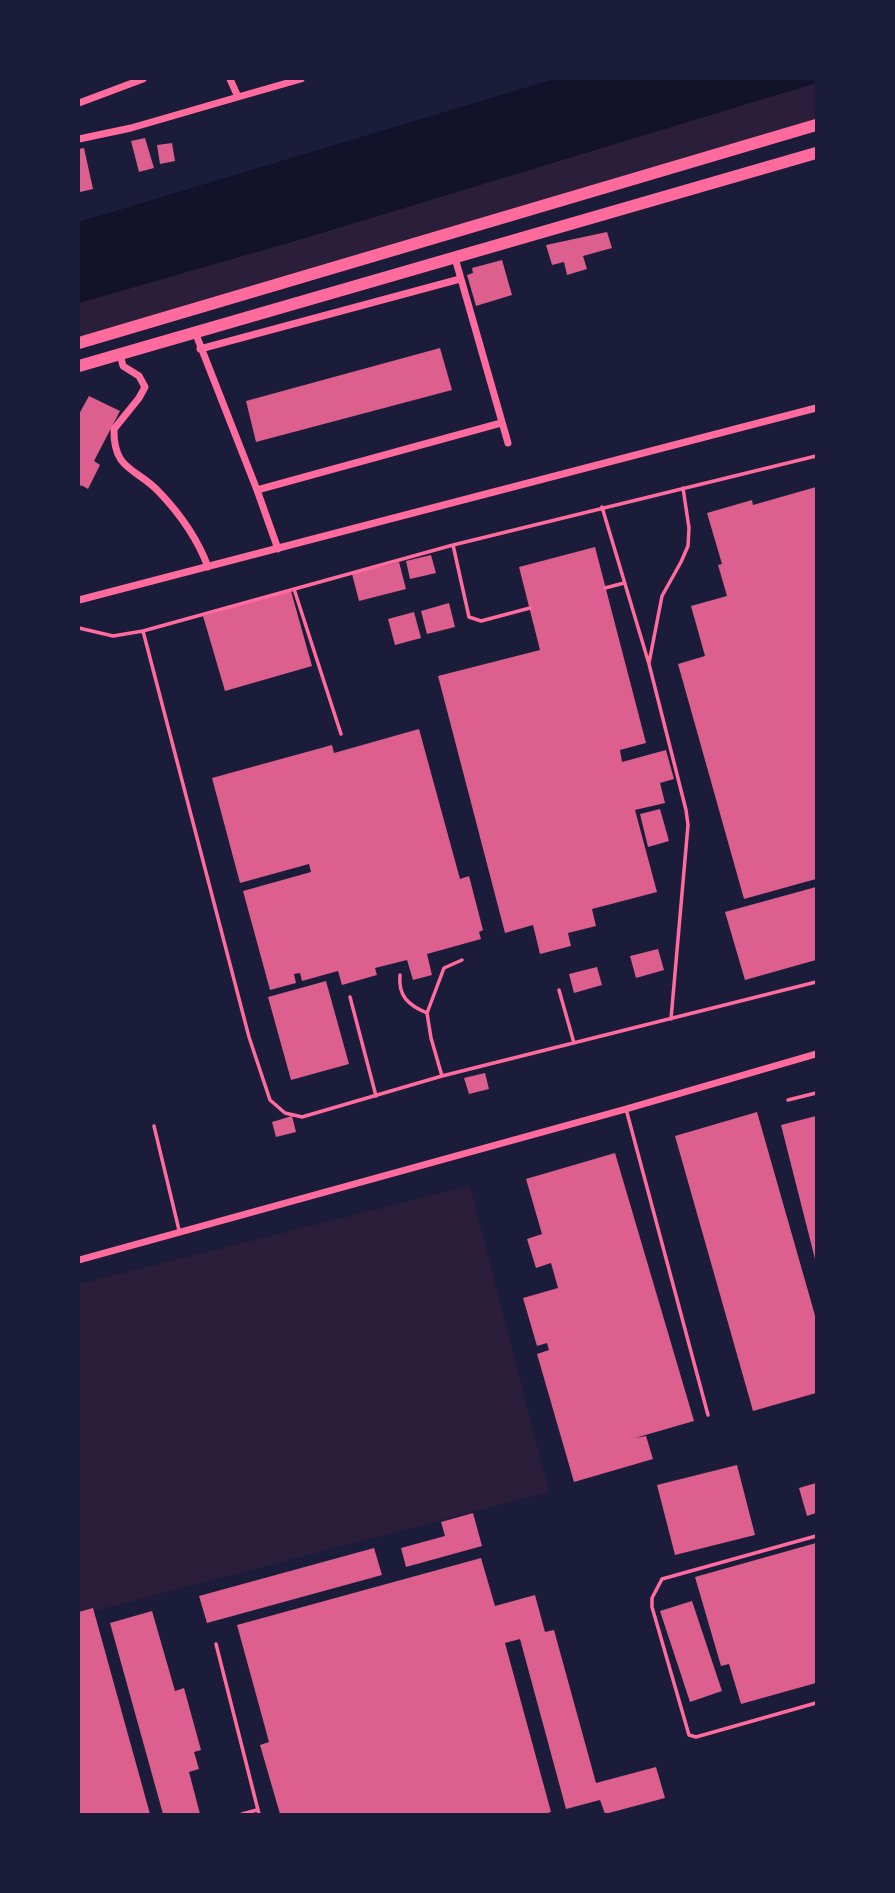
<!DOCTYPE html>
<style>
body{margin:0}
#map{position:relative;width:895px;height:1893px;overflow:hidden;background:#1b1b3a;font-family:Karla,sans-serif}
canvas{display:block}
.frame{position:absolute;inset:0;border:80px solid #1b1b3a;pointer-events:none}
</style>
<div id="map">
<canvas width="895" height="1893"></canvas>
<div class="frame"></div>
</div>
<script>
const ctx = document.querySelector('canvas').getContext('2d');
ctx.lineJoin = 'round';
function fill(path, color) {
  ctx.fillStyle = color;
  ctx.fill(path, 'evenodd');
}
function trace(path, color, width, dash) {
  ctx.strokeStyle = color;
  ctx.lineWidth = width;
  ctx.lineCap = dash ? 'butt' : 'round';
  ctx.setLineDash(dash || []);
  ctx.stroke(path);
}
fill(new Path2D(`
 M816,83V125L79,343V303L291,242Z
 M470,1186L549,1492L79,1615V1284Z`), '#2a1e3b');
fill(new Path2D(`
 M554,79H816V83L302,239L79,303V222Z`), '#12122b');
trace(new Path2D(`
 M501,135L690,79`), '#12122b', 28);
fill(new Path2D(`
 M145,138L154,168L139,172L131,141Z
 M172,143L175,161L160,164L157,145Z
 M84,148L93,189L80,192L79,149Z
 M607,232L612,248L583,256L587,269L567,275L564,262L552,265L546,245Z
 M502,260L512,295L476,306L467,275L473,273L472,268Z
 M440,348L452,390L256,442L246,401Z
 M89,396L120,411L94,461L100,465L88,489L81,485L79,489V414Z
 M816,487V879L744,899L678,664L705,656L691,606L727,596L718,565L722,564L707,513L752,500L753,505Z
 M595,547L646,743L620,750L622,762L666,750L674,779L660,783L665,803L635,810L657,892L592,909L596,926L568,933L571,946L540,954L533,925L505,933L438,676L540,650L519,567Z
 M431,555L436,573L410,579L406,561Z
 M399,562L406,589L359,601L352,574Z
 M291,591L312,666L225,691L203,616Z
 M449,603L455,627L427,634L421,611Z
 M414,612L421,638L395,645L388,619Z
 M419,729L460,879L469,876L483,930L479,932L481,939L427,954L432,975L413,980L407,960L375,968L377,975L342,985L338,971L302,981L300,973L294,974L296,983L270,990L243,891L311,872L309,864L240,883L212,778L332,745L334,753Z
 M660,809L669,841L648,847L640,814Z
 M816,887V960L745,980L725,912Z
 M658,949L664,970L636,978L630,956Z
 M597,967L602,985L574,993L569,974Z
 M326,981L349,1064L291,1080L268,997Z
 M485,1073L489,1089L469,1094L464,1078Z
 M757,1112L816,1319V1393L753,1411L675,1136Z
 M292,1116L296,1132L276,1137L272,1122Z
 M816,1116V1259H815L781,1125Z
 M615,1153L694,1421L635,1438L646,1436L653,1459L574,1482L537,1354L549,1350L547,1343L537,1346L523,1298L558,1288L551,1263L536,1268L527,1239L542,1234L526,1179Z
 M737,1465L755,1535L675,1555L657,1485Z
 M816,1483V1513L807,1516L799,1488Z
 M473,1513L482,1546L406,1567L401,1548L445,1536L441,1522Z
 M816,1543V1683L741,1704L729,1664L721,1666L695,1577Z
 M374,1548L382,1575L207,1623L199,1596Z
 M481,1558L495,1606L535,1595L545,1632L554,1630L596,1783L656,1767L665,1798L605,1814L600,1800L566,1809L520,1639L505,1643L551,1812L544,1814H280L260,1745L269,1742L237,1625Z
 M692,1601L722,1691L690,1702L660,1611Z
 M93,1608L150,1814H79V1612Z
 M152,1611L175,1691L184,1688L201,1750L194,1752L199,1769L189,1772L200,1814H163L110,1623Z`), '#dd5f8e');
trace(new Path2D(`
 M602,507L649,664L686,810L688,825L671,1019
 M453,545L469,617L481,621L530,608
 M605,588L624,583
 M294,589L341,734
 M79,628L113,636L143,631L453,545L816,456
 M143,631L249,1037L270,1100L285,1113L302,1117L442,1076L816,982
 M649,663L662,596L681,562L688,546L689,528L683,488
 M400,975C398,996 408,1005 427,1013
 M559,990L574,1043
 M350,997L376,1096
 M442,1076L431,1038L427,1013L444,968L462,960
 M788,1100L816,1093
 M626,1109L708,1415
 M154,1126L179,1230
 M816,1536L662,1579L652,1598V1607L689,1735L696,1737L816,1703
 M216,1644L259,1814
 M242,1814L257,1810`), '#ff6b9d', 3.5);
trace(new Path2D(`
 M230,79L238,97L301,79
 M79,103L143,79
 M79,139L131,128L238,97
 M455,258L508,443
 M195,332L257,490L501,423
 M200,349L460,279
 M120,354L123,366L139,376L145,387L139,398L114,429C113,472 138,468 160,493C180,514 198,540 208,567
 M257,490L278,549
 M79,600L816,408
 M79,1260L626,1109L816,1054`), '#ff6b9d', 7);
trace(new Path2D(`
 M79,343L816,125
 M79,366L816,153`), '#ff6b9d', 12);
</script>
